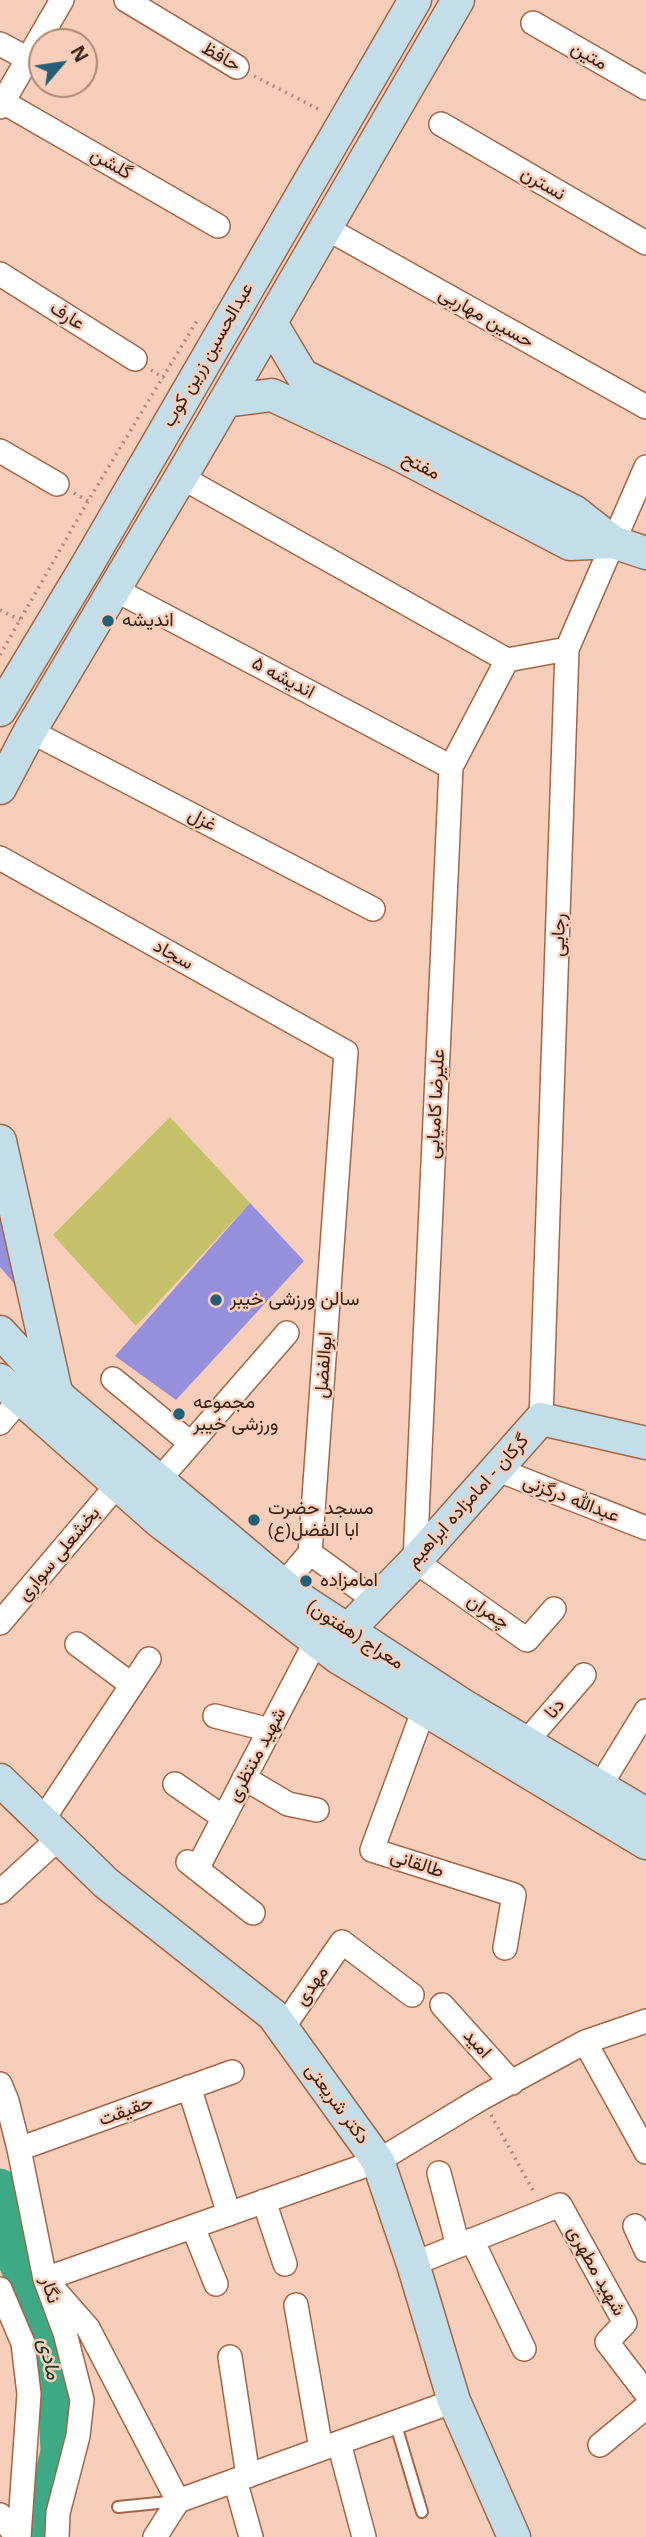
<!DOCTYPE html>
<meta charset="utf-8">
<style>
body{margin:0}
#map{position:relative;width:646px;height:2537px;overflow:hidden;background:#f7ceb9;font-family:"Open Sans",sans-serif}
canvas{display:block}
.north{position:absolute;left:28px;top:28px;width:70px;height:70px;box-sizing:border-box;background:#f7ceb9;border:2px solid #ab8977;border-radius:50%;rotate:61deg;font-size:19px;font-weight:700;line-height:28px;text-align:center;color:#3a2114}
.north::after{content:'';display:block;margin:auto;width:24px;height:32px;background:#236077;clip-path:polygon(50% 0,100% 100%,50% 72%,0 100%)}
</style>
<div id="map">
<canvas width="646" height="2537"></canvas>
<div class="north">N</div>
</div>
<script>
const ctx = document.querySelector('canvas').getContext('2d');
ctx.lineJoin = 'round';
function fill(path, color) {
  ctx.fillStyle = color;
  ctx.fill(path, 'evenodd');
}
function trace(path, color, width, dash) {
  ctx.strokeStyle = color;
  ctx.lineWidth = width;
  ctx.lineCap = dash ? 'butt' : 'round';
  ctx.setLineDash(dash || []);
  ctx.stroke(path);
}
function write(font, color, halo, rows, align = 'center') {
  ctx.font = font + ' "Open Sans",Vazirmatn,sans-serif';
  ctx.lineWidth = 5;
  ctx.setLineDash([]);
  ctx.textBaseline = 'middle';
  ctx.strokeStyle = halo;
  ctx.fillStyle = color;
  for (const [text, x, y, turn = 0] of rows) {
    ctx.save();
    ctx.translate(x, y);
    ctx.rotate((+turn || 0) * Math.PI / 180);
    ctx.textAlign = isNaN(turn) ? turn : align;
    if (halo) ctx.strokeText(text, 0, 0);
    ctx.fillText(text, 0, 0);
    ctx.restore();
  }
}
fill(new Path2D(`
 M170,1117L250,1203L136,1326L53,1235Z`), '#c4c16a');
trace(new Path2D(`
 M0,2186L13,2256L34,2302L55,2376L58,2452L40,2524L39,2537`), '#3da985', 35);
fill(new Path2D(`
 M0,1194L23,1294L0,1267Z
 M250,1203L304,1261L176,1400L115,1356Z`), '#968fdc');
const lane = new Path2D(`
 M395,2422L422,2512
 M118,2507L178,2501`);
const street = new Path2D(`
 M126,0L237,67
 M533,23L646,88
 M0,44L28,59
 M3,102L218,226
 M0,107L62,0
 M441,124L646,243
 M326,228L646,407
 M0,274L135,359
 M0,451L57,484
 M181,477L507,660L567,649
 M114,589L451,767
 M507,660L451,767L415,1561L527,1640L554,1609
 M30,731L373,909
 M0,858L346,1052L310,1553
 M113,1379L183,1437
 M541,1419L567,649L646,467
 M0,1423L21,1398
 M496,1469L646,1528
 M159,1480L287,1333
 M310,1553L376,1601
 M283,1585L310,1553
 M0,1623L118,1484
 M77,1644L132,1685
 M424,1709L372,1850L514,1895L505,1948
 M215,1716L270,1730
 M526,1742L584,1675
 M244,1778L288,1804L317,1810
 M175,1784L224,1818
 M600,1786L646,1711
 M42,1821L149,1659
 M188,1862L253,1913
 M197,1869L316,1641
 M0,1892L59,1838
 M442,2005L512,2083
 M282,2029L342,1942L412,1995
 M585,2042L646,2152
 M0,2084L7,2101L19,2149L45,2279L65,2333L82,2400L78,2436L58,2513L57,2537
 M189,2087L229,2214
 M19,2149L232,2072
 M439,2173L458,2246
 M264,2201L285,2264
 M635,2226L646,2250
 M193,2227L216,2284
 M472,2240L524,2349
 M413,2264L560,2205L625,2323L607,2342L646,2393
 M0,2289L23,2343L29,2394L19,2537
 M296,2305L321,2449
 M230,2357L248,2476
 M339,2443L364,2537
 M600,2445L646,2407
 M235,2480L251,2537
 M178,2501L88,2328L45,2279L378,2161L482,2098L585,2042L646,2021
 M0,2515L17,2537
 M155,2537L178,2501L454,2401`);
const secondary = new Path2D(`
 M225,401L272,395L398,454L570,544L613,542L575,512L302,375L271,323
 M613,542L646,553
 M0,710L86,567L415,0
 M0,788L30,731L181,477L458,0
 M0,1141L56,1392
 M0,1332L63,1400L297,1597L461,1704L646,1814
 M0,1380L159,1521L339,1658L646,1843
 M348,1630L415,1561L541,1419L646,1443
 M0,1780L106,1883L273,2015L378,2161L413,2264L454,2401L514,2537`);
trace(lane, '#a36647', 14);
trace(street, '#a36647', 26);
trace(secondary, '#a36647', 35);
trace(new Path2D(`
 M254,76L320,110
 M151,370L164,378
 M74,493L88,501
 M0,610L20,620
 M0,655L88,501L198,319
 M491,2115L535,2194`), '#b08d7b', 3.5, [2, 5]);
trace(lane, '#fff', 10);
trace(street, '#fff', 23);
trace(secondary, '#c3dee8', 32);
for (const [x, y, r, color] of [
 [108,621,7,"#236077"],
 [216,1300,7,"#236077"],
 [179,1414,7,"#236077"],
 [254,1520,7,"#236077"],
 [306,1581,7,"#236077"]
]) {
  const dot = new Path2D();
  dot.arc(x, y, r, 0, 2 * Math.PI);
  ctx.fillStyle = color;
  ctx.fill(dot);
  trace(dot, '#f7ceb9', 2.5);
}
write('19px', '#3a2114', '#f7ceb9', [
 ["متین",589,56,30],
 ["حافظ",221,57,30],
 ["گلشن",111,164,30],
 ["نسترن",543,184,30],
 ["عارف",67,316,32],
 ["حسین مهاربی",486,318,29],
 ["عبدالحسین زرین کوب",208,355,-60],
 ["مفتح",421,466,27],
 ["اندیشه ۵",283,678,28],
 ["غزل",202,820,27],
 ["رجایی",559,935,-88],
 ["سجاد",173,955,29],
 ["علیرضا کامیابی",436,1104,-87],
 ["ابوالفضل",324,1365,-86],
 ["عبدالله درگزنی",571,1499,21],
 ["گرکان - امامزاده ابراهیم",468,1501,-48],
 ["بخشعلی سواری",59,1554,-50],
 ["چمران",488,1612,35],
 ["معراج (هفتون)",355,1635,33],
 ["دنا",555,1709,-49],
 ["شهید منتظری",257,1755,-62],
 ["طالقانی",417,1864,18],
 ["مهدی",312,1986,-55],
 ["امید",477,2044,48],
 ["دکتر شریعتی",337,2104,54],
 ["حقیقت",126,2111,-20],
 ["شهید مطهری",596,2271,61],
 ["نگار",50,2290,72]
]);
write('19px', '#3a2114', '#f7ceb9', [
 ["اندیشه",122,621],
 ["سالن ورزشی خیبر",230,1300],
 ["مجموعه",193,1403],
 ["ورزشی خیبر",193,1425],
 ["مسجد حضرت",268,1509],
 ["ابا الفضل(ع)",268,1531],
 ["امامزاده",320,1581]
], 'left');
write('italic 21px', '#124030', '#f7ceb9', [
 ["مادی",49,2359,77]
]);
</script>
